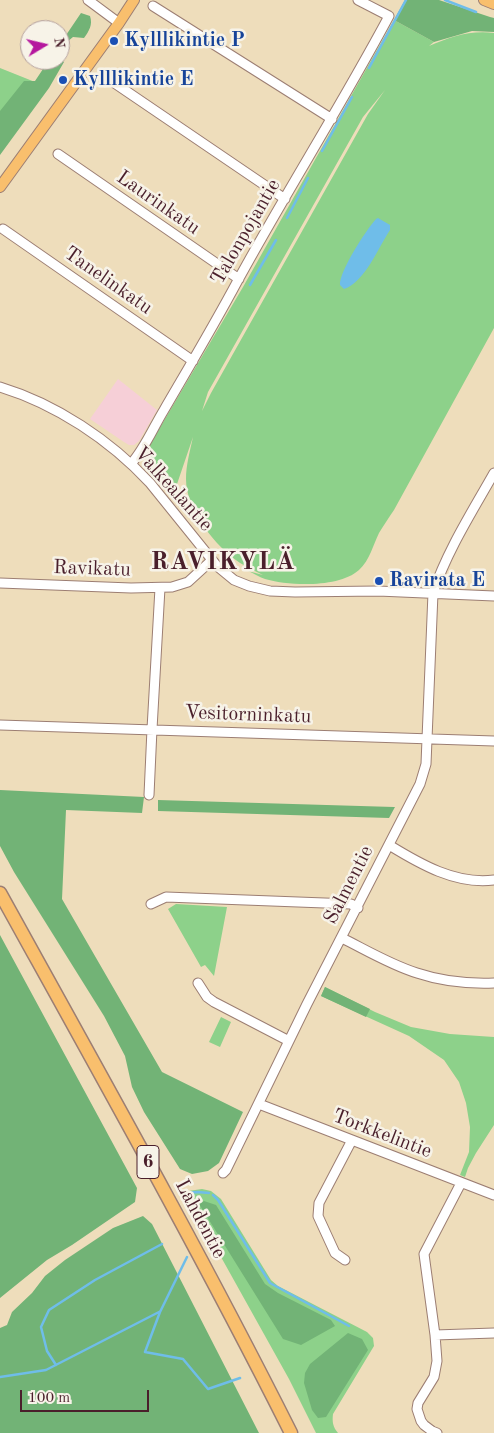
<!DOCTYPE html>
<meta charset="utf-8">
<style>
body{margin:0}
#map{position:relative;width:494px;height:1433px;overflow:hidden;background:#edb;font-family:"Old Standard TT",serif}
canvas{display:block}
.north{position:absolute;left:20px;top:20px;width:50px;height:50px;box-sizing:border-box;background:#f7f3e8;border:1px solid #b29e9c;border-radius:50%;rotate:81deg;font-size:14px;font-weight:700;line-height:20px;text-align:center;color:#4a1f2b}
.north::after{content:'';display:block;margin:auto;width:18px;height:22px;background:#b5179e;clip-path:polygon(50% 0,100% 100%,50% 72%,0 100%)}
.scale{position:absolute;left:20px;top:1390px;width:129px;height:22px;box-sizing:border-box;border:2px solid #4a1f2b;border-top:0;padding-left:6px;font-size:15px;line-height:18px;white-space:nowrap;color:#4a1f2b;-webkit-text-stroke:4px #f7f3e8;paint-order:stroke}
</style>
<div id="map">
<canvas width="494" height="1433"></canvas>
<div class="north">N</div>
<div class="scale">100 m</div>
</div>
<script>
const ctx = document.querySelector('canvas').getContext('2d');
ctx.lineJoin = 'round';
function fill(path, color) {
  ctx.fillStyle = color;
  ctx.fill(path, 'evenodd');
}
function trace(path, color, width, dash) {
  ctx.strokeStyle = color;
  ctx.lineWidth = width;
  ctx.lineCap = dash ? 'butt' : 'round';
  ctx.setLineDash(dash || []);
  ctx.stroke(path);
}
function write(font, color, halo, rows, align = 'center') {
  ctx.font = font + ' "Old Standard TT",serif';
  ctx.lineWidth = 5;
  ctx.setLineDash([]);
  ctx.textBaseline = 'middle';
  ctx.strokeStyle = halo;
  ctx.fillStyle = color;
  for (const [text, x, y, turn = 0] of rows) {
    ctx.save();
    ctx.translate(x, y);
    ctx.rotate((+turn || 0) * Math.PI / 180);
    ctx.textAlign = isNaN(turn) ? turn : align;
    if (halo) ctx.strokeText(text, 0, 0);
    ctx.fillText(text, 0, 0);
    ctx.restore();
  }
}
fill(new Path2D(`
 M118,379L157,410L139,441L134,445H129L124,442L90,419Z`), '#f6cfd7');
fill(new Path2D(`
 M394,20L434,42L429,46C450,37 470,30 494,33V328L394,510C389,517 384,525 379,533C373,545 370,560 359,570C339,588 289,586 265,579C259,577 253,573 248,571L263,575C253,570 242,565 233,558C211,540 186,508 186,479C186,465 190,451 193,437L176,487L194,519C180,503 148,473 146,451L243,287ZM385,90L368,114L211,393L202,411L208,392L363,117Z
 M0,68L35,82L0,136Z
 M176,904L227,907L214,976L205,965L201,967L168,909Z
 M325,987L375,1012L411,1027L450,1034L494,1037V1125L476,1153L468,1168L465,1177L460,1175L469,1152L470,1127L466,1103L459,1082L444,1060L409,1036L321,996Z
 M221,1017L231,1022L220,1047L209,1042Z
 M202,1189L211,1191L221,1199L271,1280L278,1286L367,1332L373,1338L374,1346L333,1414C332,1422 333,1427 338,1433H316L289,1379L187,1196L188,1191Z`), '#8dd18a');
fill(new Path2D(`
 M405,0H439L490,17L494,18V32L472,31L434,42L394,20Z
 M81,13L90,16C93,25 89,31 84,38L73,37L67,42L60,51V44Z
 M60,59L64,62L49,88L0,155V111L24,81H35L49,60Z
 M0,790L144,797L142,813L66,810L62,899L162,1072L243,1112L219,1163L208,1171L192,1174L180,1169L144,1112L132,1087L125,1056L104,1016L14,872L0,846Z
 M158,800L394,807H395L389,818L158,811Z
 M0,935L137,1188L135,1202L72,1245L47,1260L0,1298Z
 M325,987L370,1009L366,1017L321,996Z
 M204,1201L216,1205L265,1284L278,1293L331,1320L335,1326L301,1345L283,1339L199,1204Z
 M143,1216L152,1224L259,1433H0V1328L7,1325L12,1312L32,1293L45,1276L65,1260L113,1228Z
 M348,1333L362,1339L368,1350L326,1417L318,1418L312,1410L304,1383L305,1373L310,1364Z`), '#72b376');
fill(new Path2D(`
 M378,218L390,225V230C378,248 365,282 344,289L340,285C339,272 366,230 376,219Z`), '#6fbde9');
trace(new Path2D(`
 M445,0L476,12
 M369,68L406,0
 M322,151L352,97
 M287,218L308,178
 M250,285L276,240
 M184,1193L198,1192L209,1193
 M213,1195L218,1200L270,1283L349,1326
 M187,1257L160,1312L145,1352L183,1359L208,1389L240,1378
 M56,1365L47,1351L41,1327L49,1310L95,1280L162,1244
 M0,1377L46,1370L159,1312`), '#6fbde9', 2.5);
const minor = new Path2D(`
 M88,0L119,23
 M153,6L332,119
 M107,78L285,199
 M58,154L239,279
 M3,229L193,361
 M0,387C56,404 110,440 150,483L217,566L234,580L249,586L270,591L295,592L378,591L494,596
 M131,464C145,448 153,428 164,410C189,367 214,325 237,282C286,192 341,106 389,16L358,0
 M0,583L131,588L172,587L188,582L212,560
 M0,725L494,741
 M149,795L152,729L160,588
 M389,845C420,864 456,885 494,880
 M151,904L166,897L351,904L358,908
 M342,938C366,950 391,965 417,973C441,981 468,984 494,983
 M198,983L207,997L214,1002L289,1041
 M259,1104L494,1195
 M223,1173L226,1170L307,1004L420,784L426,764L427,739L433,593C447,551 472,512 494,473
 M345,1260L335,1253L318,1216L319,1203L352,1140
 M435,1335L494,1333
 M437,1433L432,1431L424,1425L421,1421L417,1409L418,1403L434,1377L437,1361L435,1335L424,1254L461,1183`);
const major = new Path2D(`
 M484,0L494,4
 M0,187L119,23L134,0`);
const highway = new Path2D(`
 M0,893C99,1072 199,1250 291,1433`);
trace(minor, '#9c7e73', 11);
trace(major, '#9c7e73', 12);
trace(highway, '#9c7e73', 15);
trace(minor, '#fff', 9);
trace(major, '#f9bf6d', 10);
trace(highway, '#f9bf6d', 12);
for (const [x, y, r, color] of [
 [114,41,5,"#1a4fb4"],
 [63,80,5,"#1a4fb4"],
 [379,581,5,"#1a4fb4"]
]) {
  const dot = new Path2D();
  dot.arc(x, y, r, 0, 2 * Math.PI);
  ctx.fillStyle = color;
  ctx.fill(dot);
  trace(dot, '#f7f3e8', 2);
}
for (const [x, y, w] of [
 [148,1162,22]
]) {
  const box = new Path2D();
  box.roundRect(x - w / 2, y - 16.5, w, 33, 4);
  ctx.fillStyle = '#f7f3e8';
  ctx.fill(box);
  trace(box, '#4a1f2b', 1);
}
write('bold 19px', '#4a1f2b', null, [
 ["6",148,1162]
]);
write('bold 20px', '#164399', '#f7f3e8', [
 ["Kylllikintie P",124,41],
 ["Kylllikintie E",73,80],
 ["Ravirata E",389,581]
], 'left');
write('20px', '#4a1f2b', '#f7f3e8', [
 ["Laurinkatu",158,203,35],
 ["Talonpojantie",246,232,-60],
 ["Tanelinkatu",108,281,35],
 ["Valkealantie",173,489,48],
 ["Ravikatu",92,569,2],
 ["Vesitorninkatu",248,715,2],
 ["Salmentie",349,885,-63],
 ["Torkkelintie",382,1134,21],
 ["Lahdentie",200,1219,62]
]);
ctx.letterSpacing = '1px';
write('bold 25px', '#4a1f2b', '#f7f3e8', [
 ["RAVIKYLÄ",223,562]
]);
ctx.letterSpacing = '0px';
</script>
